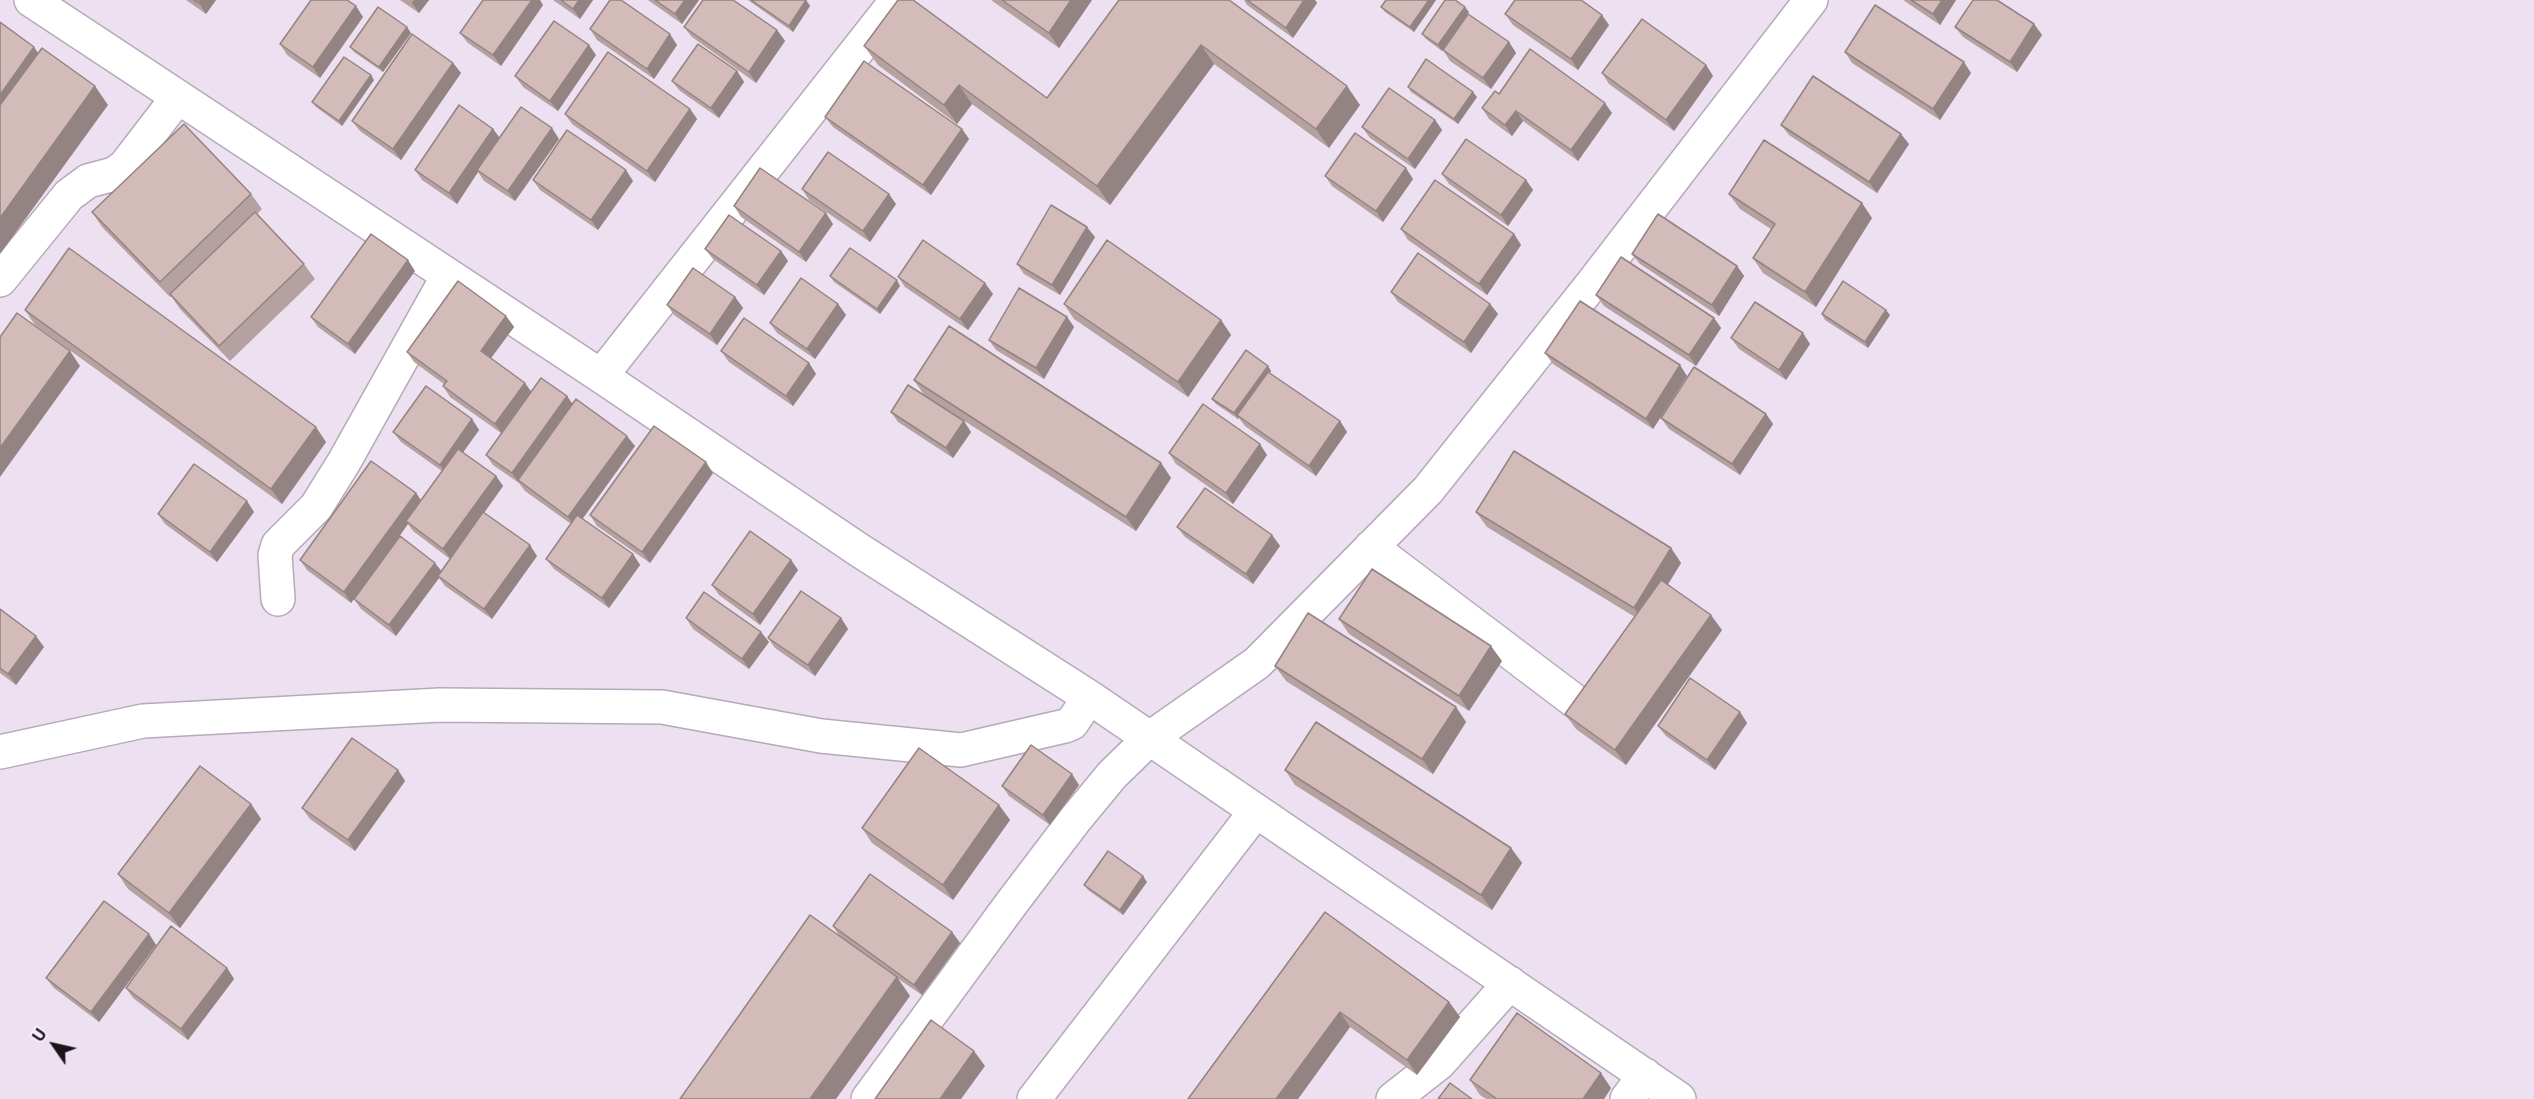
<!DOCTYPE html>
<style>
body{margin:0}
#map{position:relative;width:2534px;height:1099px;overflow:hidden;background:#ece0f1;font-family:"Noto Sans",sans-serif}
canvas{display:block}
.north{position:absolute;left:24px;top:1015px;width:60px;height:60px;-webkit-text-stroke:4px #f9edfe;paint-order:stroke;rotate:304deg;font-size:16px;font-weight:700;line-height:24px;text-align:center;color:#19141a}
.north::after{content:'';display:block;margin:auto;width:21px;height:27px;background:#19141a;clip-path:polygon(50% 0,100% 100%,50% 72%,0 100%)}
</style>
<div id="map">
<canvas width="2534" height="1099"></canvas>
<div class="north">U</div>
</div>
<script>
const ctx = document.querySelector('canvas').getContext('2d');
ctx.lineJoin = 'round';
function trace(path, color, width, dash) {
  ctx.strokeStyle = color;
  ctx.lineWidth = width;
  ctx.lineCap = dash ? 'butt' : 'round';
  ctx.setLineDash(dash || []);
  ctx.stroke(path);
}
function fill(path, color) {
  ctx.fillStyle = color;
  ctx.fill(path, 'evenodd');
}
const minor = new Path2D(`
 M31,0L601,376L859,550L1089,697L1679,1099
 M0,280L69,195L88,181L114,174L125,166L178,97
 M601,376L897,0
 M1371,547L1580,705
 M278,599L275,555L278,545L316,507L344,462L448,276
 M0,752L143,721L440,705L662,707L821,736L961,750L1065,726L1072,723L1089,697
 M868,1099L1011,904L1074,821L1112,775L1150,738L1257,663L1428,490L1592,284L1811,0
 M1034,1099L1256,811
 M1393,1099L1439,1063L1510,983
 M1627,1099L1645,1075`);
trace(minor, '#b5a9ba', 36);
trace(minor, '#fff', 33);
fill(new Path2D(`
 M186,0H216L206,14Z
 M400,0H429L419,13Z
 M553,0H593L580,19Z
 M648,0H699L682,24Z
 M748,0H806L810,6L793,32Z
 M991,0H1092L1059,48Z
 M1119,0L1360,105L1329,148L1214,64L1110,205L972,104L957,124L878,65L864,46L1047,98Z
 M1244,0H1315L1317,3L1293,38L1247,5Z
 M1386,0H1436L1414,32L1385,12L1381,7Z
 M1903,0H1956L1940,25Z
 M543,5L501,66L468,43L460,33Z
 M1469,12L1442,51L1426,39L1422,34Z
 M1505,14L1609,25L1578,70L1513,25Z
 M363,17L320,78L287,55L280,44Z
 M2034,24L2042,35L2017,72L1963,37L1955,27Z
 M684,27L777,30L785,41L756,83L692,37Z
 M590,29L677,45L654,79L597,40Z
 M411,33L383,72L354,52L350,47Z
 M1509,42L1516,53L1491,89L1450,61L1443,50Z
 M1845,52L1971,73L1940,120L1852,63Z
 M596,55L558,111L523,87L515,76Z
 M453,63L461,73L401,160L360,131L352,121Z
 M1706,65L1713,76L1674,131L1609,84L1602,73Z
 M737,71L744,82L719,118L680,91L672,81Z
 M374,80L342,126L316,107L312,102Z
 M1408,87L1477,97L1458,124L1411,92Z
 M1499,94L1612,113L1578,161L1523,121L1512,136L1489,119L1482,108Z
 M690,109L697,119L655,182L572,124L565,114Z
 M825,117L962,129L969,139L931,195L833,127Z
 M1435,120L1442,130L1415,169L1370,138L1362,127Z
 M1781,125L1909,144L1877,193L1789,135Z
 M493,129L500,138L559,139L515,201L484,181L478,172L457,204L422,180L415,170Z
 M1442,174L1526,180L1533,190L1508,226L1449,184Z
 M1325,176L1413,179L1383,222L1332,186Z
 M533,180L633,181L598,230L540,190Z
 M802,189L896,204L870,242L809,200Z
 M251,194L262,209L257,214L304,264L315,279L230,361L180,309L171,296L170,297L102,227L92,212Z
 M1729,194L1872,218L1816,307L1763,273L1753,258L1771,229L1740,209Z
 M734,206L833,224L806,262L741,217Z
 M1401,229L1514,234L1521,245L1487,295L1408,240Z
 M1095,237L1060,295L1024,274L1017,264Z
 M705,249L781,251L788,261L764,295L713,259Z
 M1632,254L1737,266L1744,276L1719,316L1640,264Z
 M415,271L355,354L318,327L311,317Z
 M830,276L900,286L880,314L834,282Z
 M898,277L993,294L968,330L905,287Z
 M1391,292L1490,304L1498,314L1471,353L1398,302Z
 M1596,295L1714,318L1721,328L1696,366L1604,306Z
 M735,297L743,308L717,345L674,315L667,305Z
 M838,304L846,315L815,359L777,333L770,323Z
 M1064,304L1221,320L1231,335L1188,397L1074,319Z
 M25,310L326,442L282,504L35,325Z
 M1822,314L1890,315L1868,348L1825,320Z
 M506,316L514,327L491,358L531,392L567,396L572,404L635,446L582,519L633,554L640,565L609,608L554,569L546,559L571,524L525,491L519,483L493,465L486,455L501,433L450,397L443,386L444,384L414,362L407,352Z
 M1067,317L1074,327L1044,379L996,350L989,340Z
 M1731,338L1810,344L1786,380L1739,349Z
 M721,351L809,363L816,374L793,406L729,362Z
 M1545,353L1687,376L1653,429L1553,364Z
 M1268,366L1271,371L1270,373L1340,421L1347,432L1316,476L1245,426L1239,418L1238,419L1216,404L1212,399Z
 M914,380L1161,463L1171,478L1136,531L924,395Z
 M891,412L971,432L953,458L898,422Z
 M1766,414L1773,424L1740,475L1669,429L1661,418Z
 M472,419L479,430L463,452L496,476L503,486L484,513L537,556L492,619L445,586L439,578L396,636L361,609L354,599L351,603L307,570L300,560L416,493L421,501L442,471L401,442L393,432ZM408,524L413,531L450,559L441,571L379,565Z
 M1169,453L1267,455L1233,504L1176,464Z
 M713,473L650,563L597,526L590,515Z
 M254,512L217,562L165,524L158,514Z
 M1476,512L1671,548L1681,563L1668,584L1722,630L1626,765L1576,729L1565,714L1635,617L1487,527Z
 M1177,527L1272,535L1280,546L1253,584L1185,537Z
 M791,560L798,570L760,625L719,595L712,585Z
 M0,609L44,647L16,685L0,673Z
 M686,618L769,642L749,669L693,629Z
 M841,618L848,629L815,676L775,648L768,638Z
 M1339,619L1502,661L1469,711L1349,634Z
 M1275,666L1456,707L1466,722L1433,774L1286,681Z
 M1740,712L1747,723L1715,770L1666,736L1658,726Z
 M398,770L405,781L355,851L310,819L302,808Z
 M1285,770L1511,848L1522,863L1492,910L1295,785Z
 M1079,785L1050,825L1009,796L1002,786Z
 M251,804L261,819L180,928L128,889L118,874Z
 M999,805L1010,820L953,900L872,843L862,828Z
 M1147,882L1123,915L1088,890L1084,885Z
 M1325,912L1449,1002L1460,1017L1417,1075L1350,1027L1298,1099H1188Z
 M833,926L952,932L960,943L922,995L897,978L910,996L840,937Z
 M149,934L156,945L99,1022L54,988L46,978Z
 M227,968L234,979L188,1040L133,998L126,988Z
 M1470,1080L1611,1088L1604,1099H1486L1480,1095Z`), '#b5a19f');
fill(new Path2D(`
 M201,0H216L206,14L199,3Z
 M414,0H429L419,13L412,3Z
 M532,0H540L543,5L501,66L493,55Z
 M579,0H593L580,19L573,9Z
 M685,0H699L682,24L675,14Z
 M806,0L810,6L793,32L789,26Z
 M1071,0H1092L1059,48L1049,33Z
 M1304,0H1315L1317,3L1293,38L1286,28Z
 M1429,0H1436L1414,32L1410,27Z
 M1942,0H1956L1940,25L1933,14Z
 M356,6L363,17L320,78L313,67Z
 M1465,7L1469,12L1442,51L1438,45Z
 M1602,15L1609,25L1578,70L1571,59Z
 M2034,24L2042,35L2017,72L2010,62Z
 M407,27L411,33L383,72L379,67Z
 M777,30L785,41L756,83L749,72Z
 M670,34L677,45L654,79L647,69Z
 M1509,42L1516,53L1491,89L1483,78Z
 M589,45L596,55L558,111L550,101Z
 M1201,45L1214,64L1110,205L1097,186Z
 M34,47L47,66L0,131V95Z
 M1964,62L1971,73L1940,120L1933,109Z
 M453,63L461,73L401,160L393,149Z
 M1706,65L1713,76L1674,131L1666,120Z
 M737,71L744,82L719,118L711,108Z
 M371,75L374,80L342,126L339,121Z
 M959,85L972,104L957,124L944,105Z
 M95,86L108,105L0,254V218Z
 M1347,86L1360,105L1329,148L1316,129Z
 M1473,92L1477,97L1458,124L1454,119Z
 M1605,103L1612,113L1578,161L1571,150Z
 M690,109L697,119L655,182L647,171Z
 M1516,111L1523,121L1512,136L1505,125Z
 M1435,120L1442,130L1415,169L1408,159Z
 M552,128L559,139L515,201L508,191Z
 M493,129L501,140L477,170L478,172L457,204L449,193Z
 M962,129L969,139L931,195L923,185Z
 M1901,134L1909,144L1877,193L1869,182Z
 M1406,168L1413,179L1383,222L1376,211Z
 M626,170L633,181L598,230L591,220Z
 M1526,180L1533,190L1508,226L1501,215Z
 M889,194L896,204L870,242L863,231Z
 M1862,203L1872,218L1816,307L1805,292Z
 M826,213L833,224L806,262L799,252Z
 M1087,227L1095,237L1060,295L1052,285Z
 M1514,234L1521,245L1487,295L1479,284Z
 M781,251L788,261L764,295L757,285Z
 M408,260L415,271L355,354L348,344Z
 M1737,266L1744,276L1719,316L1712,305Z
 M897,280L900,286L880,314L877,309Z
 M985,283L993,294L968,330L960,319Z
 M735,297L743,308L717,345L710,334Z
 M838,304L846,315L815,359L807,349Z
 M1490,304L1498,314L1471,353L1464,342Z
 M1886,310L1890,315L1868,348L1865,342Z
 M506,316L514,327L488,362L481,351Z
 M1067,317L1074,327L1044,379L1036,368Z
 M1714,318L1721,328L1696,366L1689,355Z
 M1221,320L1231,335L1188,397L1178,382Z
 M1803,333L1810,344L1786,380L1779,370Z
 M70,351L80,366L0,477V448Z
 M809,363L816,374L793,406L786,396Z
 M1680,365L1687,376L1653,429L1646,419Z
 M1268,366L1271,371L1240,417L1237,415L1239,418L1238,419L1234,413Z
 M525,383L533,394L503,435L495,424Z
 M567,396L574,406L518,480L519,483L512,473Z
 M1766,414L1773,424L1740,475L1732,464Z
 M472,419L479,430L447,475L440,465Z
 M964,421L971,432L953,458L946,448Z
 M1340,421L1347,432L1316,476L1309,466Z
 M316,427L326,442L282,504L271,489Z
 M627,436L635,446L576,528L568,517Z
 M1260,444L1267,455L1233,504L1226,493Z
 M706,462L713,473L650,563L642,552Z
 M1161,463L1171,478L1136,531L1126,517Z
 M496,476L503,486L451,559L443,549Z
 M416,493L423,503L406,521L408,524L351,603L344,592Z
 M247,501L254,512L217,562L210,552Z
 M1272,535L1280,546L1253,584L1246,574Z
 M530,545L537,556L492,619L484,609Z
 M1671,548L1681,563L1644,623L1634,608Z
 M633,554L640,565L609,608L602,598Z
 M791,560L798,570L760,625L753,614Z
 M435,563L443,573L438,576L439,578L396,636L389,625Z
 M1711,615L1722,630L1626,765L1615,750Z
 M841,618L848,629L815,676L808,665Z
 M761,632L769,642L749,669L742,659Z
 M36,636L44,647L16,685L8,674Z
 M1491,646L1502,661L1469,711L1459,696Z
 M1456,707L1466,722L1433,774L1422,759Z
 M1740,712L1747,723L1715,770L1707,760Z
 M398,770L405,781L355,851L348,840Z
 M1072,774L1079,785L1050,825L1043,815Z
 M251,804L261,819L180,928L169,913Z
 M999,805L1010,820L953,900L943,885Z
 M1511,848L1522,863L1492,910L1481,895Z
 M1143,876L1147,882L1123,915L1120,910Z
 M952,932L960,943L922,995L914,985Z
 M149,934L156,945L99,1022L91,1012Z
 M227,968L234,979L188,1040L181,1029Z
 M897,977L910,996L836,1099H810Z
 M1449,1002L1460,1017L1417,1075L1407,1060Z
 M1340,1012L1350,1027L1298,1099H1276Z
 M974,1051L985,1066L961,1099H940Z
 M1601,1073L1611,1088L1604,1099H1583Z`), '#938382');
const building = new Path2D(`
 M194,0H201L199,3Z
 M311,0H347L356,6L313,67L280,44Z
 M483,0H532L493,55L460,33Z
 M561,0H579L573,9Z
 M610,0H621L670,34L647,69L590,29Z
 M655,0H685L675,14Z
 M703,0H733L777,30L749,72L684,27Z
 M751,0H806L789,26Z
 M898,0H913L1047,98L1119,0H1229L1347,86L1316,129L1201,45L1097,186L959,85L944,105L864,46Z
 M1002,0H1071L1049,33Z
 M1247,0H1304L1286,28Z
 M1386,0H1429L1410,27L1381,7Z
 M1445,0H1455L1465,7L1438,45L1422,34Z
 M1515,0H1581L1602,15L1571,59L1505,14Z
 M1911,0H1942L1933,14Z
 M1973,0H1997L2034,24L2010,62L1955,27Z
 M1875,5L1964,62L1933,109L1845,52Z
 M378,7L407,27L379,67L350,47Z
 M1468,14L1509,42L1483,78L1443,50Z
 M1642,19L1706,65L1666,120L1602,73Z
 M554,21L589,45L550,101L515,76Z
 M0,22L34,47L0,95Z
 M412,34L453,63L393,149L352,121Z
 M698,44L737,71L711,108L672,81Z
 M42,48L95,86L0,218V105Z
 M1530,49L1605,103L1571,150L1516,111L1505,125L1482,108L1495,91L1499,94Z
 M608,52L690,109L647,171L565,114Z
 M344,57L371,75L339,121L312,102Z
 M1426,59L1473,92L1454,119L1408,87Z
 M864,61L962,129L923,185L825,117Z
 M1813,76L1901,134L1869,182L1781,125Z
 M1389,88L1435,120L1408,159L1362,127Z
 M459,105L493,129L449,193L415,170Z
 M521,107L552,128L508,191L477,170Z
 M184,124L251,194L160,282L92,212Z
 M567,130L626,170L591,220L533,180Z
 M1355,133L1406,168L1376,211L1325,176Z
 M1466,139L1526,180L1501,215L1442,174Z
 M1764,140L1862,203L1805,292L1753,258L1775,224L1729,194Z
 M828,152L889,194L863,231L802,189Z
 M760,168L826,213L799,252L734,206Z
 M1435,180L1514,234L1479,284L1401,229Z
 M1051,205L1087,227L1052,285L1017,264Z
 M255,212L304,264L219,346L170,294Z
 M1658,214L1737,266L1712,305L1632,254Z
 M729,215L781,251L757,285L705,249Z
 M371,234L408,260L348,344L311,317Z
 M923,240L985,283L960,319L898,277Z
 M1107,240L1221,320L1178,382L1064,304Z
 M69,248L316,427L271,489L25,310Z
 M850,248L897,280L877,309L830,276Z
 M1418,253L1490,304L1464,342L1391,292Z
 M1621,257L1714,318L1689,355L1596,295Z
 M693,268L735,297L710,334L667,305Z
 M801,278L838,304L807,349L770,323Z
 M458,281L506,316L481,351L525,383L495,424L443,386L447,381L407,352Z
 M1843,281L1886,310L1865,342L1822,314Z
 M1019,288L1067,317L1036,368L989,340Z
 M1580,301L1680,365L1646,419L1545,353Z
 M1755,302L1803,333L1779,370L1731,338Z
 M17,313L70,351L0,448V337Z
 M744,318L809,363L786,396L721,351Z
 M949,326L1161,463L1126,517L914,380Z
 M1246,350L1268,366L1234,413L1212,399Z
 M1694,367L1766,414L1732,464L1661,418Z
 M1268,372L1340,421L1309,466L1237,415Z
 M541,378L567,396L512,473L486,455Z
 M908,385L964,421L946,448L891,412Z
 M426,386L472,419L440,465L393,432Z
 M576,399L627,436L568,517L518,480Z
 M1203,404L1260,444L1226,493L1169,453Z
 M654,426L706,462L642,552L590,515Z
 M458,449L496,476L443,549L406,521Z
 M1514,451L1671,548L1634,608L1476,512Z
 M371,461L416,493L344,592L300,560Z
 M194,464L247,501L210,552L158,514Z
 M1205,488L1272,535L1246,574L1177,527Z
 M483,512L530,545L484,609L438,576Z
 M577,515L633,554L602,598L546,559Z
 M750,531L791,560L753,614L712,585Z
 M400,536L435,563L389,625L354,599Z
 M1372,569L1491,646L1459,696L1339,619Z
 M1661,580L1711,615L1615,750L1565,714Z
 M801,591L841,618L808,665L768,638Z
 M704,592L761,632L742,659L686,618Z
 M0,609L36,636L8,674L0,668Z
 M1308,613L1456,707L1422,759L1275,666Z
 M1690,678L1740,712L1707,760L1658,726Z
 M1316,722L1511,848L1481,895L1285,770Z
 M352,738L398,770L348,840L302,808Z
 M1031,745L1072,774L1043,815L1002,786Z
 M919,748L999,805L943,885L862,828Z
 M200,766L251,804L169,913L118,874Z
 M1108,851L1143,876L1120,910L1084,885Z
 M870,874L952,932L914,985L833,926Z
 M104,901L149,934L91,1012L46,978Z
 M1325,912L1449,1002L1407,1060L1340,1012L1276,1099H1188Z
 M810,915L897,977L810,1099H680Z
 M171,926L227,968L181,1029L126,988Z
 M1517,1013L1601,1073L1583,1099H1497L1470,1080Z
 M931,1020L974,1051L940,1099H875Z
 M1450,1083L1472,1099H1438Z`);
fill(building, '#d2bbb9');
trace(building, '#938382', 1.5);
</script>
